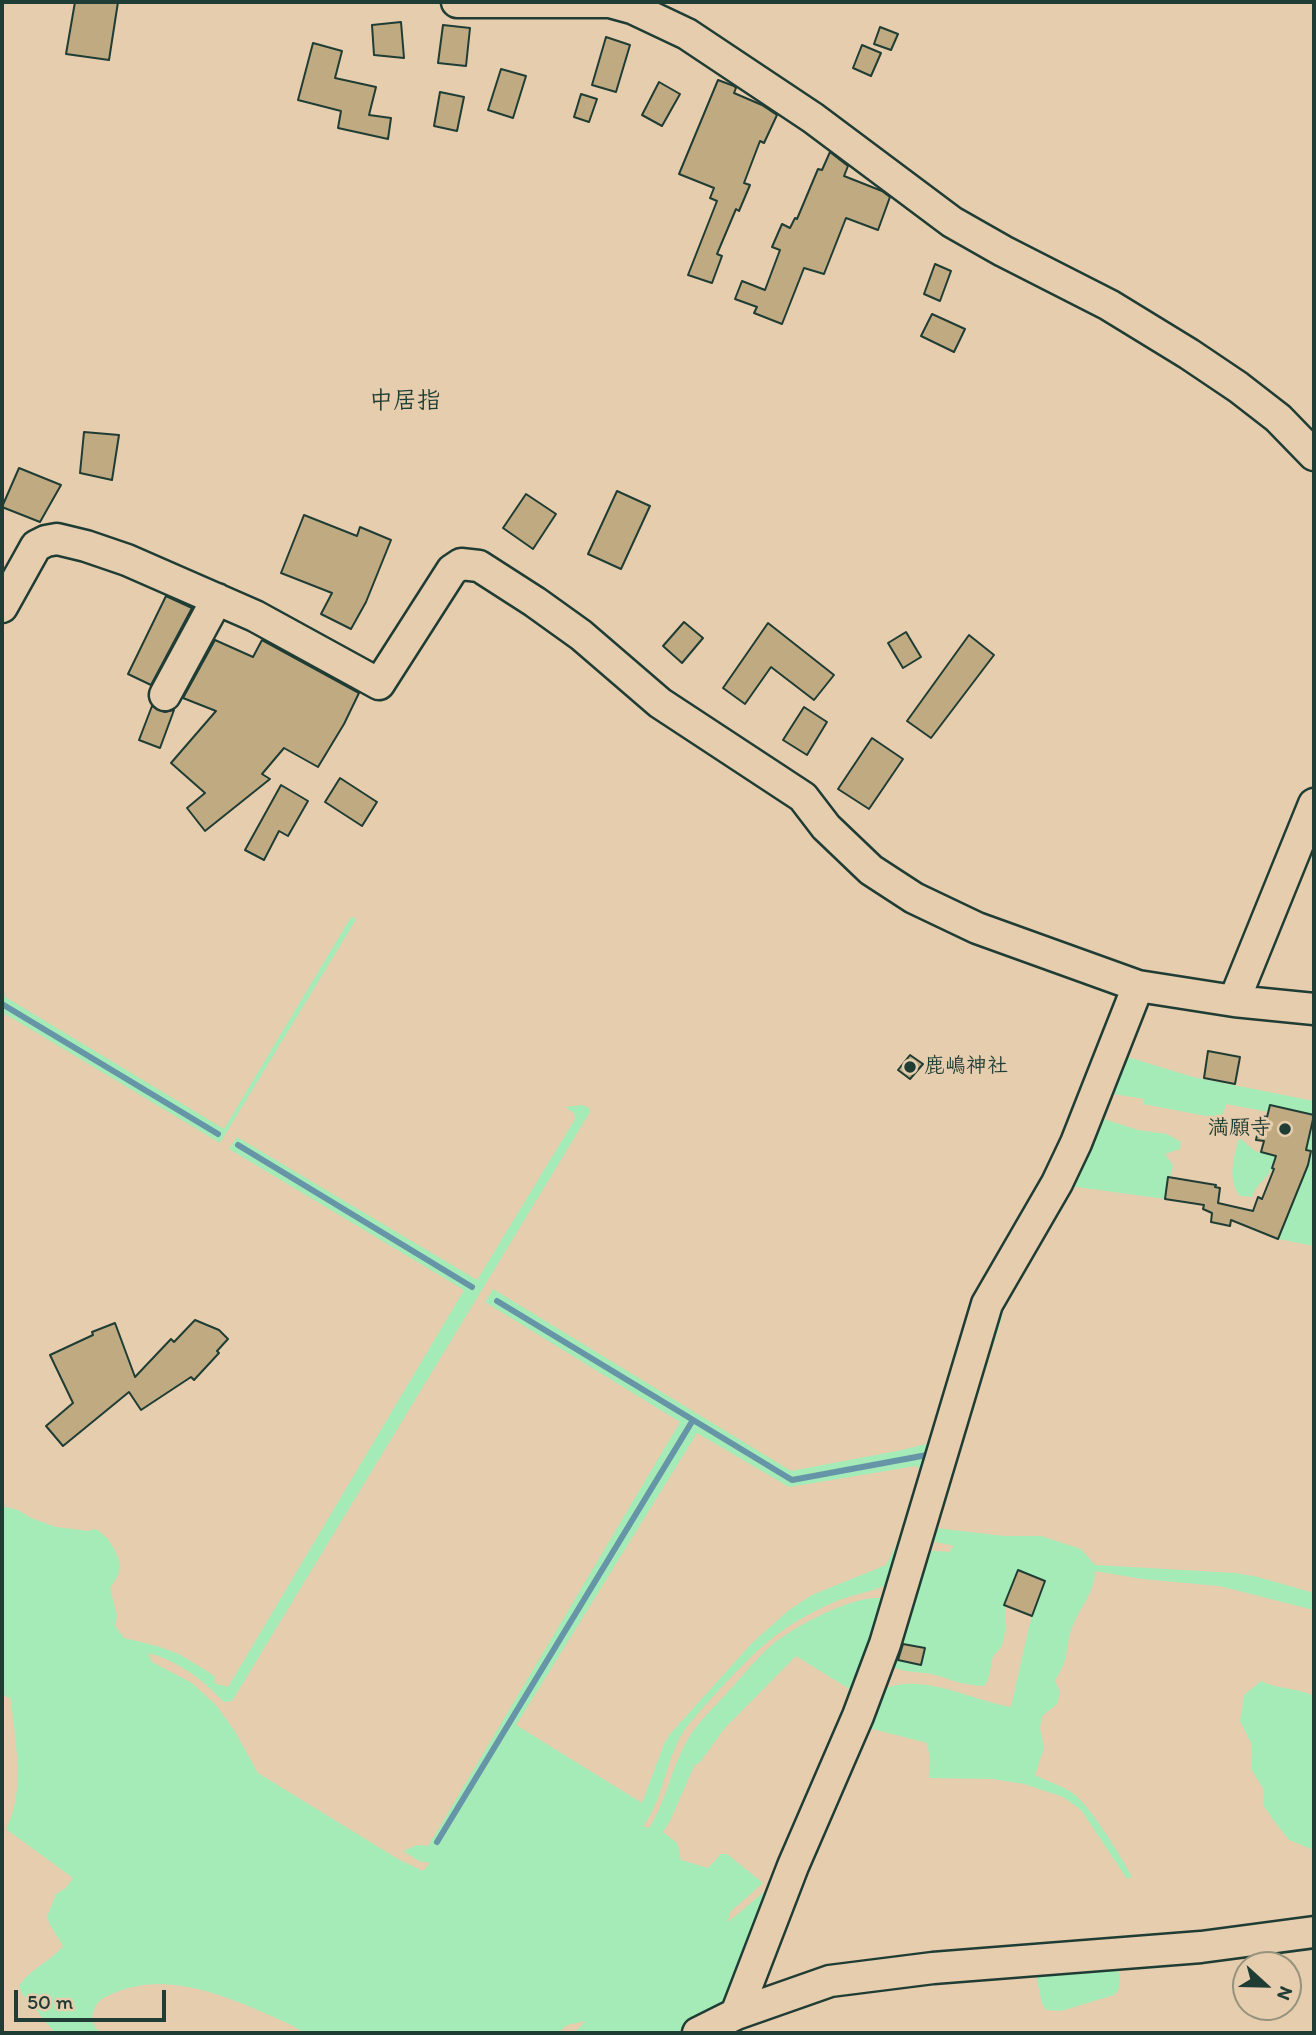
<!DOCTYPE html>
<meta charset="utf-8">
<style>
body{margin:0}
#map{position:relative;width:1316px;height:2035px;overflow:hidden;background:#e5cdad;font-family:Itim,sans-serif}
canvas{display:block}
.frame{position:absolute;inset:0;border:4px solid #1f3d34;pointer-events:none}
.north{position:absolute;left:1232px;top:1951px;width:70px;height:70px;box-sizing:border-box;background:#e5cdad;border:2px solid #96937d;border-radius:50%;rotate:112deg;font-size:19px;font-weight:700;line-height:28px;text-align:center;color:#1f3d34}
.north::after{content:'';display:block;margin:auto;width:24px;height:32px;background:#1f3d34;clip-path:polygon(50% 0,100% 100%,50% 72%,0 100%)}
.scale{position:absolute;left:14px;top:1990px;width:152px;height:32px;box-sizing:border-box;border:4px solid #1f3d34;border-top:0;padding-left:9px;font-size:21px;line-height:24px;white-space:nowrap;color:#1f3d34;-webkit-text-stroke:5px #e5cdad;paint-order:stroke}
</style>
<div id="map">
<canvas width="1316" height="2035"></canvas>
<div class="frame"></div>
<div class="north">N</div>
<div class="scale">50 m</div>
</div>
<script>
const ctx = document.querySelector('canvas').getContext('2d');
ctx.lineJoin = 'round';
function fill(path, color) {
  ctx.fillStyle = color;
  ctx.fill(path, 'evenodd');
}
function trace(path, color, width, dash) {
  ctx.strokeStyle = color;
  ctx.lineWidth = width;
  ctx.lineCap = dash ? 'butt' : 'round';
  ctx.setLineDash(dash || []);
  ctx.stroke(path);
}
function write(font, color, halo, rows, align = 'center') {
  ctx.font = font + ' Itim,"Klee One",sans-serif';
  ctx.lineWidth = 6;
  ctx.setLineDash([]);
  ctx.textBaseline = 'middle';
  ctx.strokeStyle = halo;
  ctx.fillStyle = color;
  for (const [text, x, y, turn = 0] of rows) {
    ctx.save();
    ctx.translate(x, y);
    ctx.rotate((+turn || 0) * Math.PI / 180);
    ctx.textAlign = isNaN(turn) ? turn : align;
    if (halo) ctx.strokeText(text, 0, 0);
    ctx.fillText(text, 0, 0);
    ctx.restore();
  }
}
fill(new Path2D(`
 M351,917L355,918V921L220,1143L2,1012V995L224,1129Z
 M1118,1054L1193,1077L1314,1101V1246L1278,1239L1308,1165L1306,1150L1314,1115L1270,1105L1269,1112L1226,1104L1222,1119L1143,1104L1144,1099L1108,1093Z
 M582,1105L589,1108L590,1112L232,1701L224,1702C203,1680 179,1661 148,1653L152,1662L192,1683L216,1705L234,1730L258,1773L398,1859L423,1871L430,1863L419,1861L403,1851L417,1845L428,1846L430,1843L680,1422L485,1302L493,1289L791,1471L902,1450L938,1441L893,1582C874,1592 852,1594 832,1603C780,1626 756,1650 718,1691C706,1704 693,1718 683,1732C665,1761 664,1799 643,1826L649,1828C667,1800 671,1767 688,1739C698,1722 713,1708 726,1694C742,1677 756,1658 774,1643C798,1625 857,1592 887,1599L856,1693L796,1656L724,1729L700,1762L694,1766L670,1821L663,1832L677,1843L681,1860L708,1868L721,1854H727L763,1883L730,1912L728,1922L782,1877L734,2003L684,2033H574L586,2021L567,2025L558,2033H305C286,2021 266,2014 246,2005C203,1988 158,1974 114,1993C105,1997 97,2000 94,2010C90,2020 93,2026 101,2033H55L21,1992L19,1986C31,1968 50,1962 63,1946L50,1925L47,1917L56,1894L66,1888L73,1878L6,1829C26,1791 15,1741 11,1699L2,1694V1506L18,1510L31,1518L56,1527L89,1531L94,1529C107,1532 123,1559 119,1572C117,1578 113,1583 110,1588L117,1616L115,1626L124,1638L157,1646L179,1654L210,1673L215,1677L214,1683L228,1687L464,1290L229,1149L237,1137L477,1280L575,1119L574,1113L565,1107ZM697,1433L789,1487L916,1466C920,1470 921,1469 921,1475C922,1492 895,1549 886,1565L812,1595L789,1610L752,1643L670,1734L664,1744L642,1803L516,1725Z
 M1103,1114L1104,1119L1138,1130L1167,1134L1181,1142L1180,1149L1165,1154L1173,1165L1165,1199L1062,1185Z
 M1241,1139L1255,1151L1275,1156C1271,1181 1258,1179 1252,1197L1240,1196C1227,1181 1234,1158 1238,1140Z
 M997,1315L1002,1317L999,1328L968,1418L936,1528L1004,1536H1041L1081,1549L1095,1565L1236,1573L1258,1577L1314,1593V1610L1219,1586L1142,1579L1095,1571C1094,1595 1079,1608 1072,1628C1068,1637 1068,1646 1066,1655C1065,1664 1059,1673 1055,1681L1060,1692L1057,1704L1042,1716L1040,1728L1044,1748L1035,1775C1048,1782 1064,1786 1075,1795C1092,1809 1121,1856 1132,1877L1127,1879L1081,1810L1063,1797L1024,1784L993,1779L929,1778L930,1759L927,1743L865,1727L881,1690C921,1671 971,1700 1011,1707L1029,1626L1043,1586L1042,1584L1015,1583C998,1601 1011,1626 1001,1647C998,1652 993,1654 992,1660C990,1669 990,1679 984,1686C964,1685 957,1682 939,1676C920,1670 902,1675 885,1662L922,1550L949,1552L954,1546L928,1540ZM894,1642L924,1648L921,1665L890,1658Z
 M1261,1681C1278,1690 1297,1687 1314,1696V1850L1289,1840L1274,1821L1263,1805L1264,1790L1251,1769L1252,1745L1240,1721L1244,1695Z
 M1116,1960C1118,1972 1125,1986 1114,1995L1061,2011L1046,2010L1042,2004L1034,1965Z`), '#a5ebb7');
trace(new Path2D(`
 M2,1004L218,1134
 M238,1145L472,1287
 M497,1301L792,1480L927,1455
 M437,1842L693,1420`), '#6695a8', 6);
const building = new Path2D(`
 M75,2H118L109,60L66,54Z
 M401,22L404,58L374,55L372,25Z
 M443,25L470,28L466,66L438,63Z
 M880,27L898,34L891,50L874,44Z
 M606,37L630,45L616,92L592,85Z
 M313,43L342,51L335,78L376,87L369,115L391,118L388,139L338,128L341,111L298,100Z
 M862,45L881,53L871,76L853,68Z
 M501,69L526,76L513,118L488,110Z
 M718,80L734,86L736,88L734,93L762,105L777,115L764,143L760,141L744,183L750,185L739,211L736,209L717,254L722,256L712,283L688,275L717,201L710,198L714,188L679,174Z
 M659,82L680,94L662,126L642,115Z
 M440,92L464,97L457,131L434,126Z
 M581,94L597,99L589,122L574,117Z
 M830,152L848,166L844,176L882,191L890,197L878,230L846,218L824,274L804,268L782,324L754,313L757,307L735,299L742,281L765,290L780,250L772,247L782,224L790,228L795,218L797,219L818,169L822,170Z
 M935,264L951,271L940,301L924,294Z
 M932,314L965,329L954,352L921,336Z
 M84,432L119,435L112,480L80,473Z
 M19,468L61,485L40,522L2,507Z
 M617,491L650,506L621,569L588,554Z
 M526,494L556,514L533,549L503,528Z
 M304,515L357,536L360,527L391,540L366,602L351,629L321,614L332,593L281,573Z
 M166,596L192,608L151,685L128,674Z
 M684,622L703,638L682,663L663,646Z
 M768,623L834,675L814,700L771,667L745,704L723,688Z
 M906,632L921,657L903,668L888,643Z
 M969,635L994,655L931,738L907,721Z
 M215,640L253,657L262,640L359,693L344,724L318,767L284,748L262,774L270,779L205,831L187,808L205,793L171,763L216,711L183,698Z
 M152,706L165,712L174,710L160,748L139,740Z
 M804,707L827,722L807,755L783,740Z
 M872,738L903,759L869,809L838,789Z
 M340,778L377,802L362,826L325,802Z
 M281,785L308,801L288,836L279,831L264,860L245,850Z
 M1208,1051L1240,1057L1235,1084L1204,1078Z
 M910,1055L923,1064L910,1079L898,1070Z
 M1270,1105L1314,1115L1306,1150L1311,1151L1308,1165L1278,1239L1231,1220L1230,1226L1211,1222L1212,1213L1203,1209L1204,1205L1165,1199L1168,1177L1216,1185L1215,1187L1220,1188L1218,1203L1253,1211L1258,1197L1262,1199L1274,1169L1272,1168L1276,1156L1261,1152L1264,1141L1256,1140L1261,1116L1267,1117Z
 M195,1320L219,1330L228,1339L217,1351L219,1353L194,1380L191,1377L141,1410L129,1392L63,1446L46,1426L73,1403L50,1355L93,1335L92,1332L115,1323L135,1377L171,1339L174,1342Z
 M1018,1570L1045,1581L1032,1616L1004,1605Z
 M903,1644L925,1648L921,1665L898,1660Z`);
fill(building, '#c0aa81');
trace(building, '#1f3d34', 2);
const minor = new Path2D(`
 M457,2H610L632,8L687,34L813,118L952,222L1003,251L1109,305L1189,354L1238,387L1278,418L1314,455
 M2,607L36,546L46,541L57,539L86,546L127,560L255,616L379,684L452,570L461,564L479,566L535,602L581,635L660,703L803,797L826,827L871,870L914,898L977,928L1138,986L1234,1001L1314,1009
 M165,695L217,599
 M1234,1001L1314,804
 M736,2014L793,1866L858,1716L885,1644L987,1304L1057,1183L1076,1143L1138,986
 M698,2033L736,2014L830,1981L933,1968L1201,1947L1314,1932`);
trace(minor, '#1f3d34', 35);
trace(minor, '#e5cdad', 30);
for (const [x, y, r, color] of [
 [910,1067,7,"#1f3d34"],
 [1285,1129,7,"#1f3d34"]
]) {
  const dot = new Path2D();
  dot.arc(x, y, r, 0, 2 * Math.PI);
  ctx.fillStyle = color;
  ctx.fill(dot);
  trace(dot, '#e5cdad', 2.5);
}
write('bold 21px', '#1f3d34', '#e5cdad', [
 ["鹿嶋神社",924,1067],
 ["満願寺",1271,1129,"right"]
], 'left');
write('bold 24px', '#1f3d34', '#e5cdad', [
 ["中居指",405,402]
]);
</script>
